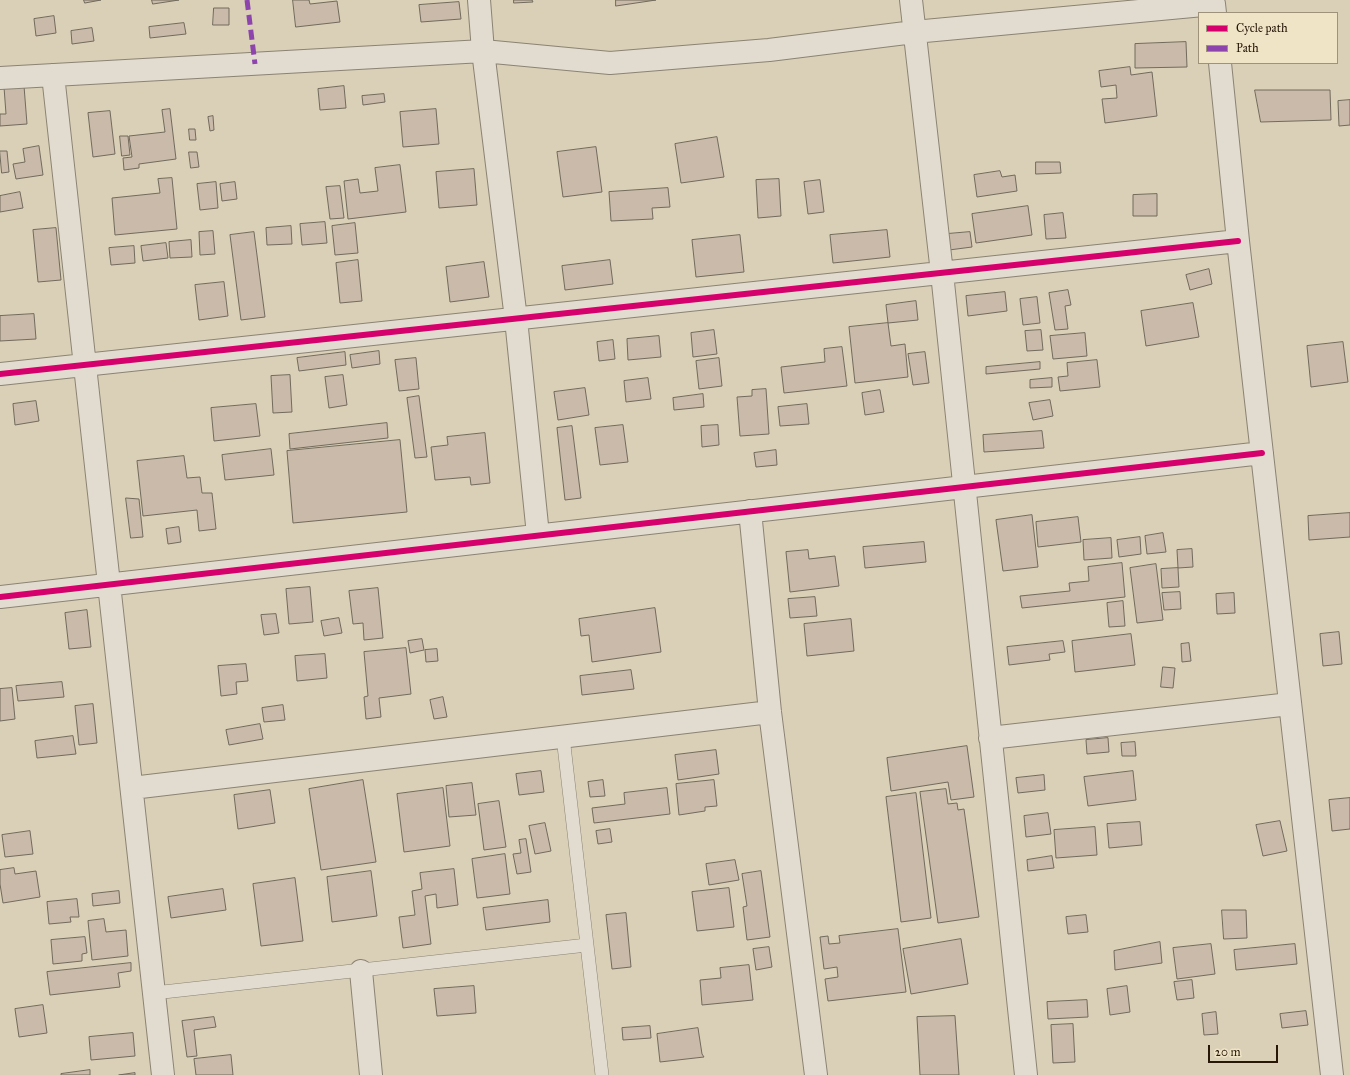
<!DOCTYPE html>
<style>
body{margin:0}
#map{position:relative;width:1350px;height:1075px;overflow:hidden;background:#dad0b7;font-family:"IM FELL Great Primer",serif}
canvas{display:block}
.legend{position:absolute;left:1198px;top:12px;width:140px;height:52px;box-sizing:border-box;background:#f0e4c7;border:1px solid #9f927a;margin:0;padding:5px 7px;list-style:none;font-size:12px;color:#261707}
.legend li{display:flex;align-items:center;gap:8px;height:20px}
.legend b{width:20px;border:1px solid #9f927a}
.scale{position:absolute;left:1208px;top:1045px;width:70px;height:18px;box-sizing:border-box;border:2px solid #261707;border-top:0;padding-left:5px;font-size:12px;line-height:14px;white-space:nowrap;color:#261707;-webkit-text-stroke:3px #f0e4c7;paint-order:stroke}
</style>
<div id="map">
<canvas width="1350" height="1075"></canvas>
<ul class="legend">
<li><b style="height:5px;background:#d6006c"></b>Cycle path</li>
<li><b style="height:5px;background:#8e44ad"></b>Path</li>
</ul>
<div class="scale">20 m</div>
</div>
<script>
const ctx = document.querySelector('canvas').getContext('2d');
ctx.lineJoin = 'round';
function fill(path, color) {
  ctx.fillStyle = color;
  ctx.fill(path, 'evenodd');
}
function trace(path, color, width, dash) {
  ctx.strokeStyle = color;
  ctx.lineWidth = width;
  ctx.lineCap = dash ? 'butt' : 'round';
  ctx.setLineDash(dash || []);
  ctx.stroke(path);
}
const building = new Path2D(`
 M84,0H101L85,3Z
 M152,0H179L153,4Z
 M293,0H309L310,4L337,1L340,22L296,27Z
 M514,0H532L533,2L514,3Z
 M616,0H656L616,6Z
 M459,2L461,19L421,22L419,5Z
 M214,8H229V25H213Z
 M54,16L56,33L36,36L34,19Z
 M184,23L186,34L150,38L149,27Z
 M92,28L94,41L72,44L71,31Z
 M1186,42L1187,67L1135,68V44Z
 M1130,67L1131,75L1152,72L1157,116L1105,123L1102,99L1117,98L1116,85L1101,87L1099,71Z
 M24,86L27,124L0,126V114H6L4,87Z
 M344,86L346,108L320,110L318,89Z
 M1255,90H1330L1331,120L1261,122Z
 M384,94L385,102L363,105L362,96Z
 M1350,100V125L1339,126L1338,101Z
 M170,109L176,159L139,164V168L124,170L123,158L132,157L129,136L165,132L162,110Z
 M436,109L439,144L403,147L400,112Z
 M110,111L115,154L93,157L88,113Z
 M213,116L214,130L210,131L208,117Z
 M189,129H195L196,140H190Z
 M120,136H128L130,155L122,156Z
 M717,137L724,177L681,183L675,144Z
 M39,146L43,175L16,179L13,164L25,162L23,149Z
 M596,147L602,192L563,197L557,152Z
 M0,151H7L9,172L2,173Z
 M189,152H197L199,167L191,168Z
 M1036,162H1060L1061,173L1036,174Z
 M400,165L406,212L348,219L344,181L358,179L360,193L378,191L375,168Z
 M474,169L477,205L439,208L436,172Z
 M1000,171L1002,177L1015,175L1017,191L977,197L974,175Z
 M172,178L177,229L115,235L112,198L160,193L158,179Z
 M779,179L781,216L758,218L756,180Z
 M820,180L824,212L808,214L804,182Z
 M216,182L218,208L200,210L197,184Z
 M235,182L237,199L222,201L220,184Z
 M340,186L344,218L330,219L326,187Z
 M668,188L670,207L652,208L653,219L611,221L609,192Z
 M20,192L23,208L0,212V196Z
 M1157,194V216H1133V195Z
 M1028,206L1032,235L976,243L972,214Z
 M1063,213L1066,238L1046,239L1044,215Z
 M325,222L327,243L302,245L300,224Z
 M355,223L358,253L335,255L332,226Z
 M291,226L292,244L267,245L266,228Z
 M56,228L61,280L38,282L33,230Z
 M887,230L890,257L833,263L830,235Z
 M213,231L215,254L200,255L199,232Z
 M254,232L265,317L241,320L230,235Z
 M970,232L972,247L949,250L947,234Z
 M740,235L744,272L696,277L692,240Z
 M191,240L192,257L170,258L169,242Z
 M166,243L168,258L143,261L141,246Z
 M134,246L135,263L111,265L109,248Z
 M358,260L362,301L340,303L336,263Z
 M610,260L613,284L565,290L562,266Z
 M484,262L489,297L450,302L446,267Z
 M1209,269L1212,284L1190,290L1186,275Z
 M224,282L228,316L199,320L195,285Z
 M1068,290L1071,305L1065,306L1068,329L1055,330L1049,293Z
 M1005,292L1007,311L968,316L966,296Z
 M1037,297L1040,323L1023,325L1020,299Z
 M916,301L918,320L888,323L886,305Z
 M1193,303L1199,337L1146,346L1141,311Z
 M34,314L36,339L0,341V316Z
 M888,323L891,346L905,344L908,377L855,383L849,327Z
 M714,330L717,354L693,357L691,333Z
 M1041,330L1043,350L1027,351L1025,331Z
 M1085,333L1087,356L1053,359L1050,336Z
 M659,336L661,357L628,360L627,339Z
 M613,340L615,359L599,361L597,342Z
 M1343,342L1348,382L1311,387L1307,346Z
 M842,347L847,386L784,393L781,367L825,362L824,349Z
 M379,351L380,364L352,368L350,355Z
 M345,352L346,365L299,371L297,358Z
 M925,352L929,383L913,385L908,354Z
 M416,358L419,389L399,391L395,360Z
 M719,358L722,386L699,389L696,361Z
 M1097,360L1100,387L1060,391L1058,377L1068,376L1067,363Z
 M1040,362V369L986,374V367Z
 M290,375L292,412L273,413L271,376Z
 M343,375L347,405L329,408L325,377Z
 M648,378L651,399L626,402L624,381Z
 M1052,378V387L1030,388V380Z
 M585,388L589,415L558,420L554,392Z
 M766,389L769,434L740,436L737,397L752,396V390Z
 M880,390L884,412L865,415L862,393Z
 M703,394L704,407L674,410L673,398Z
 M419,396L427,457L415,458L407,398Z
 M1050,400L1053,416L1033,420L1029,403Z
 M36,401L39,421L15,425L13,404Z
 M256,404L260,436L214,441L211,408Z
 M807,404L809,424L780,426L778,407Z
 M387,423L388,438L290,449L289,434Z
 M623,425L628,462L600,465L595,428Z
 M718,425L719,445L702,447L701,426Z
 M572,426L581,498L565,500L557,428Z
 M1042,431L1044,448L984,452L983,435Z
 M485,433L490,483L471,485L470,477L435,480L431,447L448,445L447,437Z
 M400,440L407,512L293,523L287,451Z
 M271,449L274,475L225,480L222,455Z
 M776,450L777,465L756,467L754,453Z
 M184,456L187,478L200,477L202,493H212L216,529L199,531L197,510L143,516L137,461Z
 M126,498L139,499L143,537L131,538Z
 M1350,513V537L1309,540L1308,516Z
 M1032,515L1038,567L1003,571L996,520Z
 M1078,517L1081,542L1038,547L1036,522Z
 M179,527L181,542L168,544L166,529Z
 M1163,533L1166,552L1147,554L1145,536Z
 M1140,537L1141,554L1119,557L1117,540Z
 M1111,538L1112,558L1084,560L1083,540Z
 M924,542L926,562L865,568L863,547Z
 M1192,549L1193,567L1178,568L1177,550Z
 M808,550L809,559L835,556L839,586L790,592L786,552Z
 M1122,563L1125,597L1022,608L1020,596L1070,591L1069,583L1089,581L1088,567Z
 M1156,564L1163,620L1137,623L1130,568Z
 M1178,568L1179,587L1162,588L1161,569Z
 M310,587L313,622L289,624L286,589Z
 M378,588L383,638L364,640L363,623L353,624L349,591Z
 M1180,592L1181,609L1164,610L1162,593Z
 M1234,593L1235,613L1217,614L1216,594Z
 M815,597L817,616L790,618L788,599Z
 M1123,601L1125,626L1109,627L1107,603Z
 M655,608L661,652L592,662L589,635L581,636L579,619Z
 M87,610L91,647L69,649L65,613Z
 M276,614L279,633L264,635L261,615Z
 M339,618L342,633L324,636L321,621Z
 M851,619L854,651L807,656L804,624Z
 M1339,632L1342,664L1323,666L1320,634Z
 M1131,634L1135,665L1075,672L1072,641Z
 M422,639L424,650L410,653L408,641Z
 M1063,641L1065,652L1049,654L1050,660L1009,665L1007,647Z
 M1189,643L1191,661L1182,662L1181,644Z
 M406,648L411,694L379,698L381,717L366,719L364,697L368,696L364,652Z
 M437,649L438,661L426,662L425,650Z
 M325,654L327,678L297,681L295,656Z
 M246,664L248,681L236,682L237,694L221,696L218,666Z
 M1163,667L1175,668L1173,688L1161,687Z
 M631,670L634,689L582,695L580,676Z
 M62,682L64,697L18,701L16,686Z
 M12,688L15,719L0,721V689Z
 M443,697L447,717L434,719L430,700Z
 M93,704L97,743L79,745L75,706Z
 M283,705L285,720L264,722L262,708Z
 M260,724L263,739L229,745L226,730Z
 M73,736L76,754L37,758L35,741Z
 M1108,738L1109,752L1087,754L1086,740Z
 M1135,742L1136,756H1122L1121,743Z
 M967,746L974,797L951,800L948,782L891,791L887,758Z
 M716,750L719,774L678,780L675,755Z
 M541,771L544,792L519,795L516,774Z
 M1133,771L1136,800L1088,806L1084,777Z
 M1044,775L1045,790L1018,793L1016,778Z
 M363,780L376,862L321,870L309,789Z
 M603,780L605,796L590,797L588,782Z
 M714,780L717,806L705,807V811L679,815L676,784Z
 M472,783L476,815L449,817L446,786Z
 M443,788L450,846L404,852L397,794Z
 M667,788L670,814L594,823L592,808L625,804L624,793Z
 M946,789L948,804L957,803L958,810L964,809L979,917L938,923L920,792Z
 M270,790L275,823L238,829L234,795Z
 M916,793L931,918L901,922L886,797Z
 M1350,798V829L1332,831L1329,800Z
 M499,801L506,847L484,850L478,804Z
 M1048,813L1051,834L1026,837L1024,816Z
 M1280,821L1287,851L1263,856L1256,825Z
 M1140,822L1142,845L1109,848L1107,824Z
 M545,823L551,851L535,854L529,826Z
 M1095,827L1097,855L1056,858L1054,830Z
 M610,829L612,842L598,844L596,831Z
 M30,831L33,854L5,857L2,835Z
 M526,839L531,872L517,874L513,854L521,853L519,840Z
 M505,854L510,894L477,898L472,859Z
 M1052,856L1054,868L1028,871L1027,860Z
 M735,860L739,880L709,885L706,864Z
 M14,868L15,874L36,871L40,897L3,903L0,884V870Z
 M454,869L458,905L437,908L436,894L425,896L431,944L403,948L399,917L415,915L412,891L422,889L420,873Z
 M371,871L377,916L332,922L327,877Z
 M761,871L770,937L747,940L743,907L747,906L742,874Z
 M295,878L303,941L261,946L253,884Z
 M729,888L734,927L697,931L692,892Z
 M223,889L226,910L171,918L168,897Z
 M119,891L120,903L93,906L92,894Z
 M77,899L79,917H70L71,922L49,924L47,902Z
 M548,900L550,922L486,930L483,908Z
 M1222,910H1246L1247,938L1224,939Z
 M626,913L631,967L612,969L606,915Z
 M1086,915L1088,932L1068,934L1066,917Z
 M104,919L106,932L126,930L128,956L92,960L88,921Z
 M898,929L906,992L828,1001L825,979L838,977L837,967L824,969L820,937L828,936L829,944L840,943L839,936Z
 M85,937L87,953L82,954V961L53,964L51,940Z
 M961,939L968,984L911,994L903,949Z
 M1160,942L1162,963L1115,970L1114,951Z
 M1211,944L1215,974L1177,979L1173,948Z
 M1295,944L1297,964L1236,970L1234,950Z
 M769,947L772,967L756,970L753,949Z
 M131,963V971L118,973L120,987L50,995L47,972Z
 M749,965L753,1000L702,1005L700,980L721,978L720,968Z
 M1192,980L1194,998L1177,1000L1174,982Z
 M474,986L476,1013L437,1016L434,989Z
 M1127,986L1130,1012L1110,1015L1107,989Z
 M1087,1000L1088,1017L1048,1019L1047,1002Z
 M43,1005L47,1033L19,1037L15,1009Z
 M1306,1011L1308,1025L1282,1028L1280,1014Z
 M1216,1012L1218,1034L1204,1035L1202,1014Z
 M955,1016L959,1075H920L917,1017Z
 M214,1017L216,1027L194,1030L197,1056L187,1057L182,1021Z
 M1073,1024L1075,1062L1053,1063L1051,1025Z
 M650,1026L651,1038L623,1040L622,1028Z
 M698,1028L702,1054L704,1057L660,1062L657,1034Z
 M133,1033L135,1056L91,1060L89,1037Z
 M231,1055L233,1075H196L194,1059Z
 M90,1070V1075H61V1074Z
 M135,1073V1075H119Z`);
fill(building, '#c9baa9');
trace(building, '#726a5c', 1);
const service = new Path2D(`
 M563,737L602,1075
 M154,993L587,945`);
const minor = new Path2D(`
 M479,0L483,51L516,319L538,535
 M911,0L942,273L1026,1075
 M1220,63L1238,241L1332,1075
 M53,75L163,1075
 M0,78L483,51L610,63L769,50L914,32L1214,4L1215,13
 M0,374L1238,241
 M750,511L770,712L816,1075
 M0,597L1262,453
 M990,738L1290,704
 M132,788L770,712
 M361,971L371,1075`);
trace(service, '#8b8373', 14);
trace(minor, '#8b8373', 24);
trace(service, '#e2dcd0', 13);
trace(minor, '#e2dcd0', 22);
trace(new Path2D(`
 M247,0L255,64`), '#8e44ad', 5, [10, 5]);
trace(new Path2D(`
 M0,374L1238,241
 M0,597L1262,453`), '#d6006c', 6);
</script>
